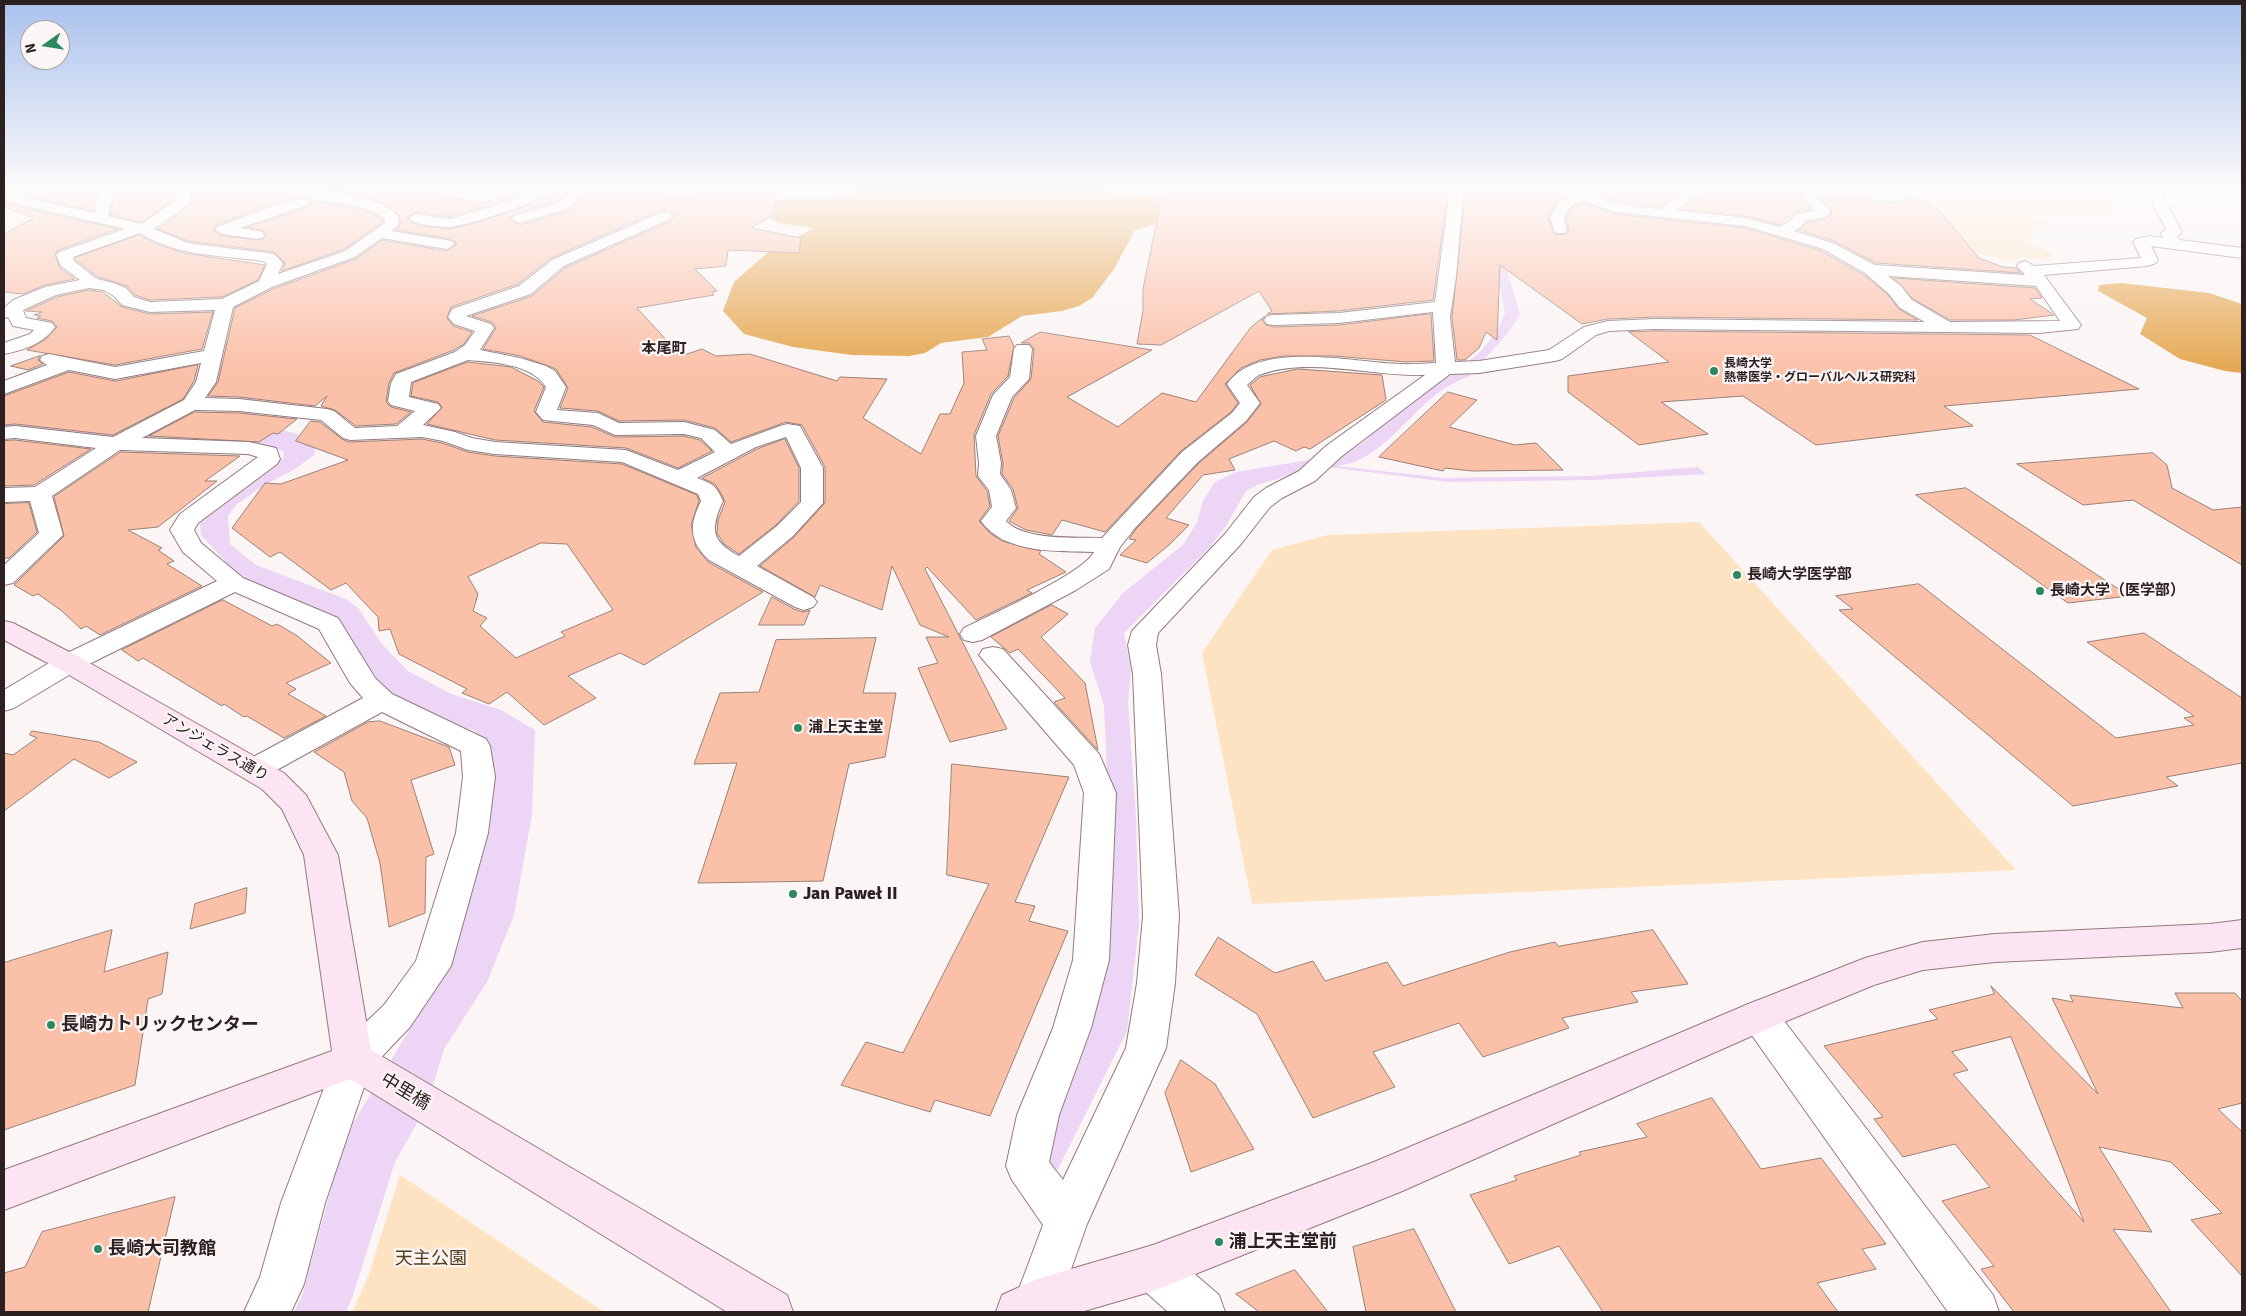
<!DOCTYPE html>
<meta charset="utf-8">
<style>
body{margin:0}
#map{position:relative;width:2246px;height:1316px;overflow:hidden;background:#fbf5f5;font-family:Signika,sans-serif}
canvas{display:block}
.frame{position:absolute;inset:0;border:5px solid #2c2021;pointer-events:none}
.north{position:absolute;left:20px;top:20px;width:50px;height:50px;box-sizing:border-box;background:#fbf5f5;border:1px solid #a8a0a0;border-radius:50%;rotate:257deg;font-size:14px;font-weight:700;line-height:20px;text-align:center;color:#2c2021}
.north::after{content:'';display:block;margin:auto;width:18px;height:22px;background:#2b8860;clip-path:polygon(50% 0,100% 100%,50% 72%,0 100%)}
</style>
<div id="map">
<canvas width="2246" height="1316"></canvas>
<div class="frame"></div>
<div class="north">N</div>
</div>
<script>
const ctx = document.querySelector('canvas').getContext('2d');
ctx.lineJoin = 'round';
function fill(path, color) {
  ctx.fillStyle = color;
  ctx.fill(path, 'evenodd');
}
function trace(path, color, width, dash) {
  ctx.strokeStyle = color;
  ctx.lineWidth = width;
  ctx.lineCap = dash ? 'butt' : 'round';
  ctx.setLineDash(dash || []);
  ctx.stroke(path);
}
function write(font, color, halo, rows, align = 'center') {
  ctx.font = font + ' Signika,"Noto Sans JP",sans-serif';
  ctx.lineWidth = 4.5;
  ctx.setLineDash([]);
  ctx.textBaseline = 'middle';
  ctx.strokeStyle = halo;
  ctx.fillStyle = color;
  for (const [text, x, y, turn = 0] of rows) {
    ctx.save();
    ctx.translate(x, y);
    ctx.rotate((+turn || 0) * Math.PI / 180);
    ctx.textAlign = isNaN(turn) ? turn : align;
    if (halo) ctx.strokeText(text, 0, 0);
    ctx.fillText(text, 0, 0);
    ctx.restore();
  }
}
fill(new Path2D(`
 M1907,188H2109L2104,197L2112,206L2106,214L2029,216L2047,224L2036,230L2028,241L2052,253L2053,260L2019,257L2010,262L1958,247L1949,225L1948,216L1933,199Z
 M1699,522L2016,870L1252,904L1202,653L1272,550L1328,535Z
 M400,1175L604,1312H352L368,1277Z`), '#fee3c2');
fill(new Path2D(`
 M858,188H1108L1116,194L1158,197L1188,215L1135,230L1114,269L1092,298L1079,306L1062,311L1022,316L988,337L941,343L925,353L909,356L852,355L793,347L744,334L723,311L734,282L767,253L814,228L778,223L753,207L782,199L851,198Z
 M2121,283L2209,293L2242,304V373L2225,371L2180,359L2140,334L2147,318L2098,291L2099,285Z`), '#e5a751');
fill(new Path2D(`
 M358,236H364L357,240L344,271L255,387L254,428C276,429 299,430 316,445L314,455L295,469L261,487L237,504L228,516L230,544L256,565L346,599L359,609L382,644L408,671L451,694L501,710L535,730L532,814L514,915L487,982L444,1049L427,1105L395,1162L352,1298L346,1312H294L302,1296L345,1137L451,960L490,754L475,731L426,714L382,686L338,621L322,611L268,590L235,572L201,535L200,522L215,506L283,458L284,452C240,432 163,443 114,439C77,436 40,425 4,428V421L25,418L129,431L156,429L238,428L244,388L335,272L343,253Z
 M1437,247L1504,260L1520,314C1505,340 1490,353 1469,373L1471,376C1422,391 1403,438 1359,460C1352,464 1344,464 1337,466L1444,478L1590,476L1698,467L1706,474L1595,480L1449,482L1328,467L1303,471L1257,485L1246,491L1226,526L1209,548L1124,633L1131,671L1128,703L1136,816L1139,924L1127,1031L1055,1175L941,1312L1040,1145L1109,816L1104,705L1090,662L1095,628L1123,593L1184,544L1197,522L1203,501L1215,482L1236,472L1345,454L1365,441L1411,397L1456,372L1481,351L1496,333L1505,313L1495,260L1433,250Z`), '#ecd5f5');
fill(new Path2D(`
 M1038,1145L1059,1174L1029,1244L993,1312H938L992,1226Z`), '#fbf5f5');
const building = new Path2D(`
 M58,188H99L93,211L26,196Z
 M117,188H177L175,198L142,222L110,215Z
 M195,188H286L299,197L277,202L216,225L213,230L222,236L262,240L266,236L264,231L247,227L309,207L311,201L360,209L372,213L382,219L383,222L344,249L282,271L285,263L274,252L188,241L158,229L190,206Z
 M318,188H398L483,203L527,188H534L510,199L450,217L416,212L407,218L411,222L421,226L449,229L472,224L524,207L552,195L560,188H566L569,191L556,201L513,214L510,219L520,225L568,211L593,188H670L658,197L775,191V214L751,228L801,238L799,253L728,250L726,266L695,269L717,291L712,292L714,295L637,308L681,356L702,349L716,356L750,354L837,381L840,377L887,379L863,418L921,454L940,414H950L964,383L962,352L987,350L982,339L1009,336L1014,346L1008,376L991,394L974,435L976,476L987,491L990,506L979,521L990,533L1002,541L1041,551L1039,554L1066,572L1027,590L1032,593L976,620L927,567L925,569L1007,729L950,742L918,668L938,663L926,637H949L920,625L892,566L882,610L820,585L815,597L760,566L794,537L825,503V467L802,425L786,422L731,442L715,428L684,420L619,421L598,411L560,408L568,388L556,369L521,356L483,349L496,328L492,322L472,316L532,296L565,268L671,221L674,215L670,211H659L551,258L518,284L451,307L447,318L453,326L472,332L464,344L454,350L394,373L389,383L386,402L391,407L411,412L396,424L356,426L335,410L321,406L327,396L315,406L239,397L208,396L218,382L235,308L273,289L356,259L382,240L447,251L457,244L452,239L396,230L401,224L399,215L379,202L347,193Z
 M1164,188L1198,191L1223,188H1442L1447,197L1433,300L1339,311L1267,314L1272,311L1259,291L1161,345L1137,344L1143,311V289Z
 M1460,188H1568L1573,193L1557,200L1548,217L1555,235L1567,234L1569,230L1566,218L1571,208L1583,203L1615,214L1745,228L1822,251L1864,275L1888,295L1899,309L1918,320L1655,317L1608,319L1582,324L1500,265L1497,340L1486,332L1479,348L1465,360H1457L1452,317L1465,197Z
 M1588,188H1691L1680,192L1660,207L1612,200Z
 M1720,188H1799L1802,199L1811,210L1795,212L1780,225L1746,216L1681,209L1694,199L1716,193Z
 M1860,198L1881,203L1906,202L1909,199L1931,201L1935,209H1938L1979,258L2003,267L2016,268L2021,273L1876,263L1834,241L1799,230L1806,223L1826,219L1832,212L1821,199Z
 M4,203L118,229L58,250L55,254L60,268L75,279L45,285L23,294L4,292V234L34,218L4,207Z
 M140,235L154,243L184,253L265,265L258,280L222,297L150,300L135,295L127,286L98,277L76,260L75,258Z
 M1894,278L2035,288L2042,298L2030,299L2054,315L2014,320H1950L1913,299Z
 M89,290L103,292L122,307L150,314L213,312L202,349L115,365L27,350L46,339L57,327L52,321L37,318L41,316L34,315L42,312L26,311L57,297Z
 M1431,314L1434,361L1406,362L1334,356H1284L1260,360L1241,368L1225,384L1238,403L1231,412L1181,451L1105,532L1062,520L1052,535L1026,530L1009,521L1018,508L1013,489L1002,474L1003,463L998,436L1014,398L1031,379L1034,349L1029,343H1021L1040,332L1152,350L1067,397L1118,427L1162,393L1196,402L1251,327L1265,316L1262,320L1266,325L1273,327L1339,325Z
 M1655,331L2030,335L2139,389L1944,406L1973,426L1816,445L1743,396L1661,402L1708,434L1639,445L1568,392V376L1669,362L1629,332Z
 M40,356L38,360L43,364L28,370L11,366Z
 M468,362L511,367L538,381L544,387L534,411L543,422L592,427L615,437L684,436L700,440L712,451L678,468L626,448L495,440L427,424L442,407L438,402L411,396L413,383Z
 M198,365L194,381L183,399L113,435L15,424L4,425V396L69,372L115,381Z
 M1298,369L1382,375L1386,400L1310,449L1304,447L1296,451L1274,441L1229,459L1235,470L1203,475L1166,518L1189,525L1169,545L1147,563L1120,555L1136,540L1129,539L1136,529L1199,463L1247,422L1261,404L1250,385L1260,377Z
 M1448,392L1477,400L1449,427L1515,445L1536,443L1563,470L1472,471L1445,468L1443,471L1379,457Z
 M195,412L239,413L297,419L278,434L273,433L259,442L149,436Z
 M311,421L320,422L342,439L349,442L422,439L442,443L468,452L495,456L622,464L697,495L699,501L691,525L696,547L708,562L763,592L644,665L620,653L568,676L596,698L544,725L507,692L489,704L462,693L467,689L399,654L390,629L379,631L378,617L346,583L331,590L280,552L270,557L232,528L265,483L281,484L348,460L296,441ZM541,543L567,544L613,610L561,632L565,636L516,658L480,626L487,618L473,611L478,594L468,577Z
 M785,439L799,468V501L776,525L739,554L724,544L717,533L718,520L725,502L722,495L715,484L702,478L757,449Z
 M15,440L91,449L34,485L4,486V441Z
 M121,452L240,456L205,481H217L158,527L128,530L162,548L158,550L174,561L167,564L202,586L100,635L86,626L81,629L62,611L38,594L33,596L14,585L64,536L54,497Z
 M2153,453L2167,465L2172,488L2213,510L2242,507V565L2133,500L2083,505L2017,464Z
 M1966,488L2129,596L2068,603L1916,495Z
 M29,503L37,532L9,558H4V504Z
 M1919,584L2116,738L2194,725L2184,718L2194,716L2087,642L2144,633L2242,698V763L2166,777L2178,786L2073,806L1839,610L1853,609L1836,596Z
 M772,597L794,609L803,612L810,610L804,625H759Z
 M223,600L272,626L277,624L296,635L331,663L286,683L296,689L288,694L326,716L284,738L247,716L244,717L224,704L222,706L143,658L138,661L122,650Z
 M1052,605L1068,614L1041,637L1085,683L1098,750L1054,702L1065,698L1018,649L1010,653L991,637Z
 M876,638L863,693H896L885,757L849,764L823,881L698,883L737,763L694,764L720,693L759,692L776,640Z
 M380,721L449,747L455,765L411,780L434,854L426,857L425,913L389,927L380,863L367,818L352,801L344,772L314,752L368,722Z
 M32,731L99,742L137,762L109,778L74,759L4,811V753L13,755L37,738L30,735Z
 M952,764L1069,777L1015,902L1035,906L1029,921L1068,931L990,1116L935,1100L930,1112L841,1085L866,1042L903,1053L989,884L947,875Z
 M247,888L245,913L190,929L195,904Z
 M112,930L104,972L168,952L162,994L148,999L135,1085L4,1130V963Z
 M1653,930L1688,984L1631,992L1638,1002L1562,1018L1569,1028L1483,1057L1459,1023L1373,1052L1395,1087L1313,1118L1257,1014L1195,975L1218,937L1275,973L1313,961L1325,981L1387,962L1403,986L1510,952L1555,942L1558,946Z
 M1991,986L2098,1094L2052,998L2073,1002L2070,995L2183,1008L2175,993H2235L2242,1001V1103L2218,1109L2242,1132V1276L2191,1220L2222,1213L2171,1162L2099,1147L2152,1232L2113,1229L2171,1312H2014L1981,1269L1994,1266L1942,1201L1990,1187L1955,1144L1903,1157L1874,1119L1883,1117L1824,1046L1938,1019L1929,1010L1994,994ZM2011,1037L2063,1168L2084,1222L1953,1074L1968,1070L1952,1052Z
 M1181,1060L1215,1084L1254,1149L1191,1172L1165,1093Z
 M1712,1098L1761,1169L1821,1158L1886,1244L1862,1249L1876,1269L1817,1283L1838,1312H1603L1559,1246L1509,1264L1470,1195L1517,1180L1514,1176L1581,1155L1579,1152L1647,1137L1637,1124Z
 M175,1197L148,1312H4V1273L25,1267L42,1232Z
 M1414,1229L1456,1312H1366L1353,1247Z
 M1295,1270L1328,1312H1259L1236,1294Z`);
fill(building, '#fbc0a8');
trace(building, '#9a8176', 1);
const street = new Path2D(`
 M101,188H115L108,216L142,224L177,199L179,188H193L189,204L154,229L188,243L274,254L283,263L278,274L345,251L385,223L384,218C358,197 305,208 288,188C312,188 384,196 398,216L399,224L392,231L452,241L455,244L447,249L382,238L355,257L272,287L233,307L216,382L205,398L239,399L327,409L334,411L355,428L397,426L415,411L391,405L388,401L391,383L396,374L455,352L465,345L475,331L454,324L448,317L452,309L519,286L552,260L660,213H670L672,216L670,219L564,266L531,294L466,316L491,324L494,328L480,350L520,358L546,366L555,371L566,387L557,410L598,413L619,423L684,422L715,430L731,444L780,426L787,424L800,426L823,468V503L793,536L757,566L813,597L817,602L813,607L804,610L795,607L709,560C689,541 689,525 701,501L698,494L622,462L495,454L468,450L443,441L422,437L350,440L343,438L321,420L239,411L195,410L142,438L249,442L276,448L280,459L277,464L198,523L194,530L201,543L243,578L338,618L375,678L392,694L486,739L490,746L495,777L488,833L451,966L410,1027L370,1069L325,1203L304,1284L291,1312H244L260,1277L281,1203L339,1048L384,1005L416,961L456,833L463,777L461,751L382,712L264,777L253,780L242,777L238,770L242,763L363,698L350,683L319,629L235,592L79,669L14,708L4,711V690L59,657L217,581L183,552L170,530L180,514L258,457L248,454L120,450L52,496L63,535L13,583L4,585V565L39,533L30,501L4,502V488L35,487L96,448L15,438L4,439V427L15,426L113,437L184,400L196,382L201,363L115,379L69,370L4,394V381L47,365L40,360L42,356L49,354L115,367L204,351L215,310L150,312L122,305L114,296L104,290L89,288L56,295L23,310L26,318L52,323L55,327C43,344 24,350 4,354V343L30,334L34,330L13,326L8,317L4,318V308L13,300L45,287L80,280L61,266L56,255L59,252L125,229L4,201V193L95,213V204ZM140,233C178,257 221,255 263,261L267,264L259,281L222,299L150,302L134,297L126,288L114,283L97,279L74,261L73,257ZM468,360C493,362 532,364 546,387L536,412L543,420L593,425L615,435L684,434L701,438L715,452L678,470L626,450L495,442L472,438L455,432L423,425L441,408L438,404L409,397L411,382ZM786,437L801,468V502L777,526L739,556C711,541 710,529 723,501C716,485 713,484 697,478L756,447Z
 M539,188H558C548,199 465,227 449,227C440,227 414,225 409,218L416,214L450,219L511,201Z
 M568,188L591,189L567,209L519,223L512,219L514,216L557,203L572,191Z
 M1444,188H1458L1463,197L1456,277L1450,317L1455,362L1479,361L1549,350L1584,327L1608,321L1655,319L1925,322L1900,308L1889,294L1865,273L1823,249L1745,226L1615,212L1583,201L1570,207L1564,218L1567,230L1565,233H1555L1550,218L1559,201L1576,194L1570,188H1585C1606,207 1635,206 1661,209C1685,190 1687,188 1718,188L1716,191L1693,197L1676,210L1746,218L1780,227L1790,221L1795,214L1815,211L1803,198L1801,188H1861L1881,193L1906,194L1908,197L1906,200L1881,201L1860,196L1817,197L1831,211L1826,217L1805,221L1801,227L1794,231L1833,243L1875,265L2025,275L2017,266L2019,263L2025,261L2034,266L2141,258L2133,242L2136,239L2149,236L2163,238L2161,233L2166,229L2150,198L2148,188H2162L2164,198L2182,232L2177,236L2180,240L2242,248V258L2151,246L2158,260L2156,263L2147,266L2044,275L2081,325L2078,329L2039,333L1655,329L1609,331L1596,335L1562,359L1555,361L1479,373L1450,374L1342,456L1315,481L1282,498L1270,507L1241,544L1158,633L1156,645L1161,674L1179,916L1175,983L1166,1048L1087,1224L1056,1312H1018L1014,1302L1043,1225L1012,1180L1006,1166L1017,1115L1053,1028L1073,960L1084,793L1074,765L979,655L983,649L993,647L1003,649L1099,754L1116,793L1109,960L1091,1028L1059,1115L1049,1162L1063,1180L1126,1048L1137,983L1143,916L1133,674L1128,645L1132,631L1225,534L1254,497L1266,488L1299,471L1326,446L1425,375C1372,377 1308,356 1259,375C1255,377 1251,382 1247,385L1260,403L1246,421L1198,462L1135,528L1120,547L1109,569L1076,590L982,640L973,642L964,640L960,634L964,628C990,615 1083,574 1094,552C1057,551 1004,554 981,521L992,507L989,490L978,476L979,463L976,436L993,395L1010,377L1014,349L1017,345H1029L1032,349L1029,379L1012,397L996,436L1001,463L1000,474L1011,490L1016,508L1006,521C1024,541 1077,537 1102,538L1182,452L1232,413L1240,403L1227,384C1258,339 1355,363 1402,364C1413,365 1425,363 1436,363L1433,312L1339,323L1273,325L1267,324L1264,320L1267,316L1273,315L1339,313L1435,302L1449,197ZM1888,276L2036,286L2060,321L1950,322L1912,300L1901,286Z
 M303,198L310,202L308,205L240,228L262,232L264,235L262,238L257,239L222,234L215,230L217,227L278,204Z
 M1759,1000L1772,1005L1993,1295L1999,1312H1948L1746,1027L1740,1016L1746,1005Z
 M1153,1245L1169,1252L1219,1295L1225,1312H1168L1137,1284L1130,1268L1137,1252Z`);
const secondary = new Path2D(`
 M4,621L13,623L79,657L284,773L306,795L338,855L371,1050L787,1295L793,1312H727L350,1079L4,1210V1170L332,1051L304,855L282,809L262,789L59,669L4,640Z
 M2242,920V948L2210,952L1995,962L1923,970L1874,985L1772,1027L1400,1192L1153,1291L1081,1312H996L1002,1295L1037,1279L1153,1245L1374,1162L1746,1005L1865,958L1923,942L1995,934L2210,924Z`);
trace(street, '#96797b', 2);
trace(secondary, '#96797b', 2);
fill(street, '#fff');
fill(secondary, '#fde4f2');
const sky = ctx.createLinearGradient(0, 0, 0, 372);
sky.addColorStop(0, '#a9c1ed');
sky.addColorStop(0.51, '#fdfafa');
sky.addColorStop(1, '#fdfafa00');
ctx.fillStyle = sky;
ctx.fillRect(0, 0, 2246, 372);
for (const [x, y, r, color] of [
 [1714,371,5,"#2b8860"],
 [1737,575,5,"#2b8860"],
 [2040,591,5,"#2b8860"],
 [798,728,5,"#2b8860"],
 [793,894,5,"#2b8860"],
 [51,1025,5,"#2b8860"],
 [1219,1242,5,"#2b8860"],
 [98,1249,5,"#2b8860"]
]) {
  const dot = new Path2D();
  dot.arc(x, y, r, 0, 2 * Math.PI);
  ctx.fillStyle = color;
  ctx.fill(dot);
  trace(dot, '#fbf5f5', 2);
}
write('bold 12px', '#2c2021', '#fbf5f5', [
 ["長崎大学",1724,364],
 ["熱帯医学・グローバルヘルス研究科",1724,378]
], 'left');
write('bold 15px', '#2c2021', '#fbf5f5', [
 ["本尾町",664,349]
]);
write('bold 15px', '#2c2021', '#fbf5f5', [
 ["長崎大学医学部",1747,575],
 ["長崎大学（医学部）",2050,591],
 ["浦上天主堂",808,728]
], 'left');
write('15px', '#2c2021', '#fbf5f5', [
 ["アンジェラス通り",215,748,30]
]);
write('bold 18px', '#2c2021', '#fbf5f5', [
 ["Jan Paweł II",803,894],
 ["長崎カトリックセンター",61,1025],
 ["浦上天主堂前",1229,1242],
 ["長崎大司教館",108,1249]
], 'left');
write('18px', '#2c2021', '#fbf5f5', [
 ["中里橋",405,1092,31]
]);
write('18px', '#543b17', '#fbf5f5', [
 ["天主公園",431,1259]
]);
</script>
